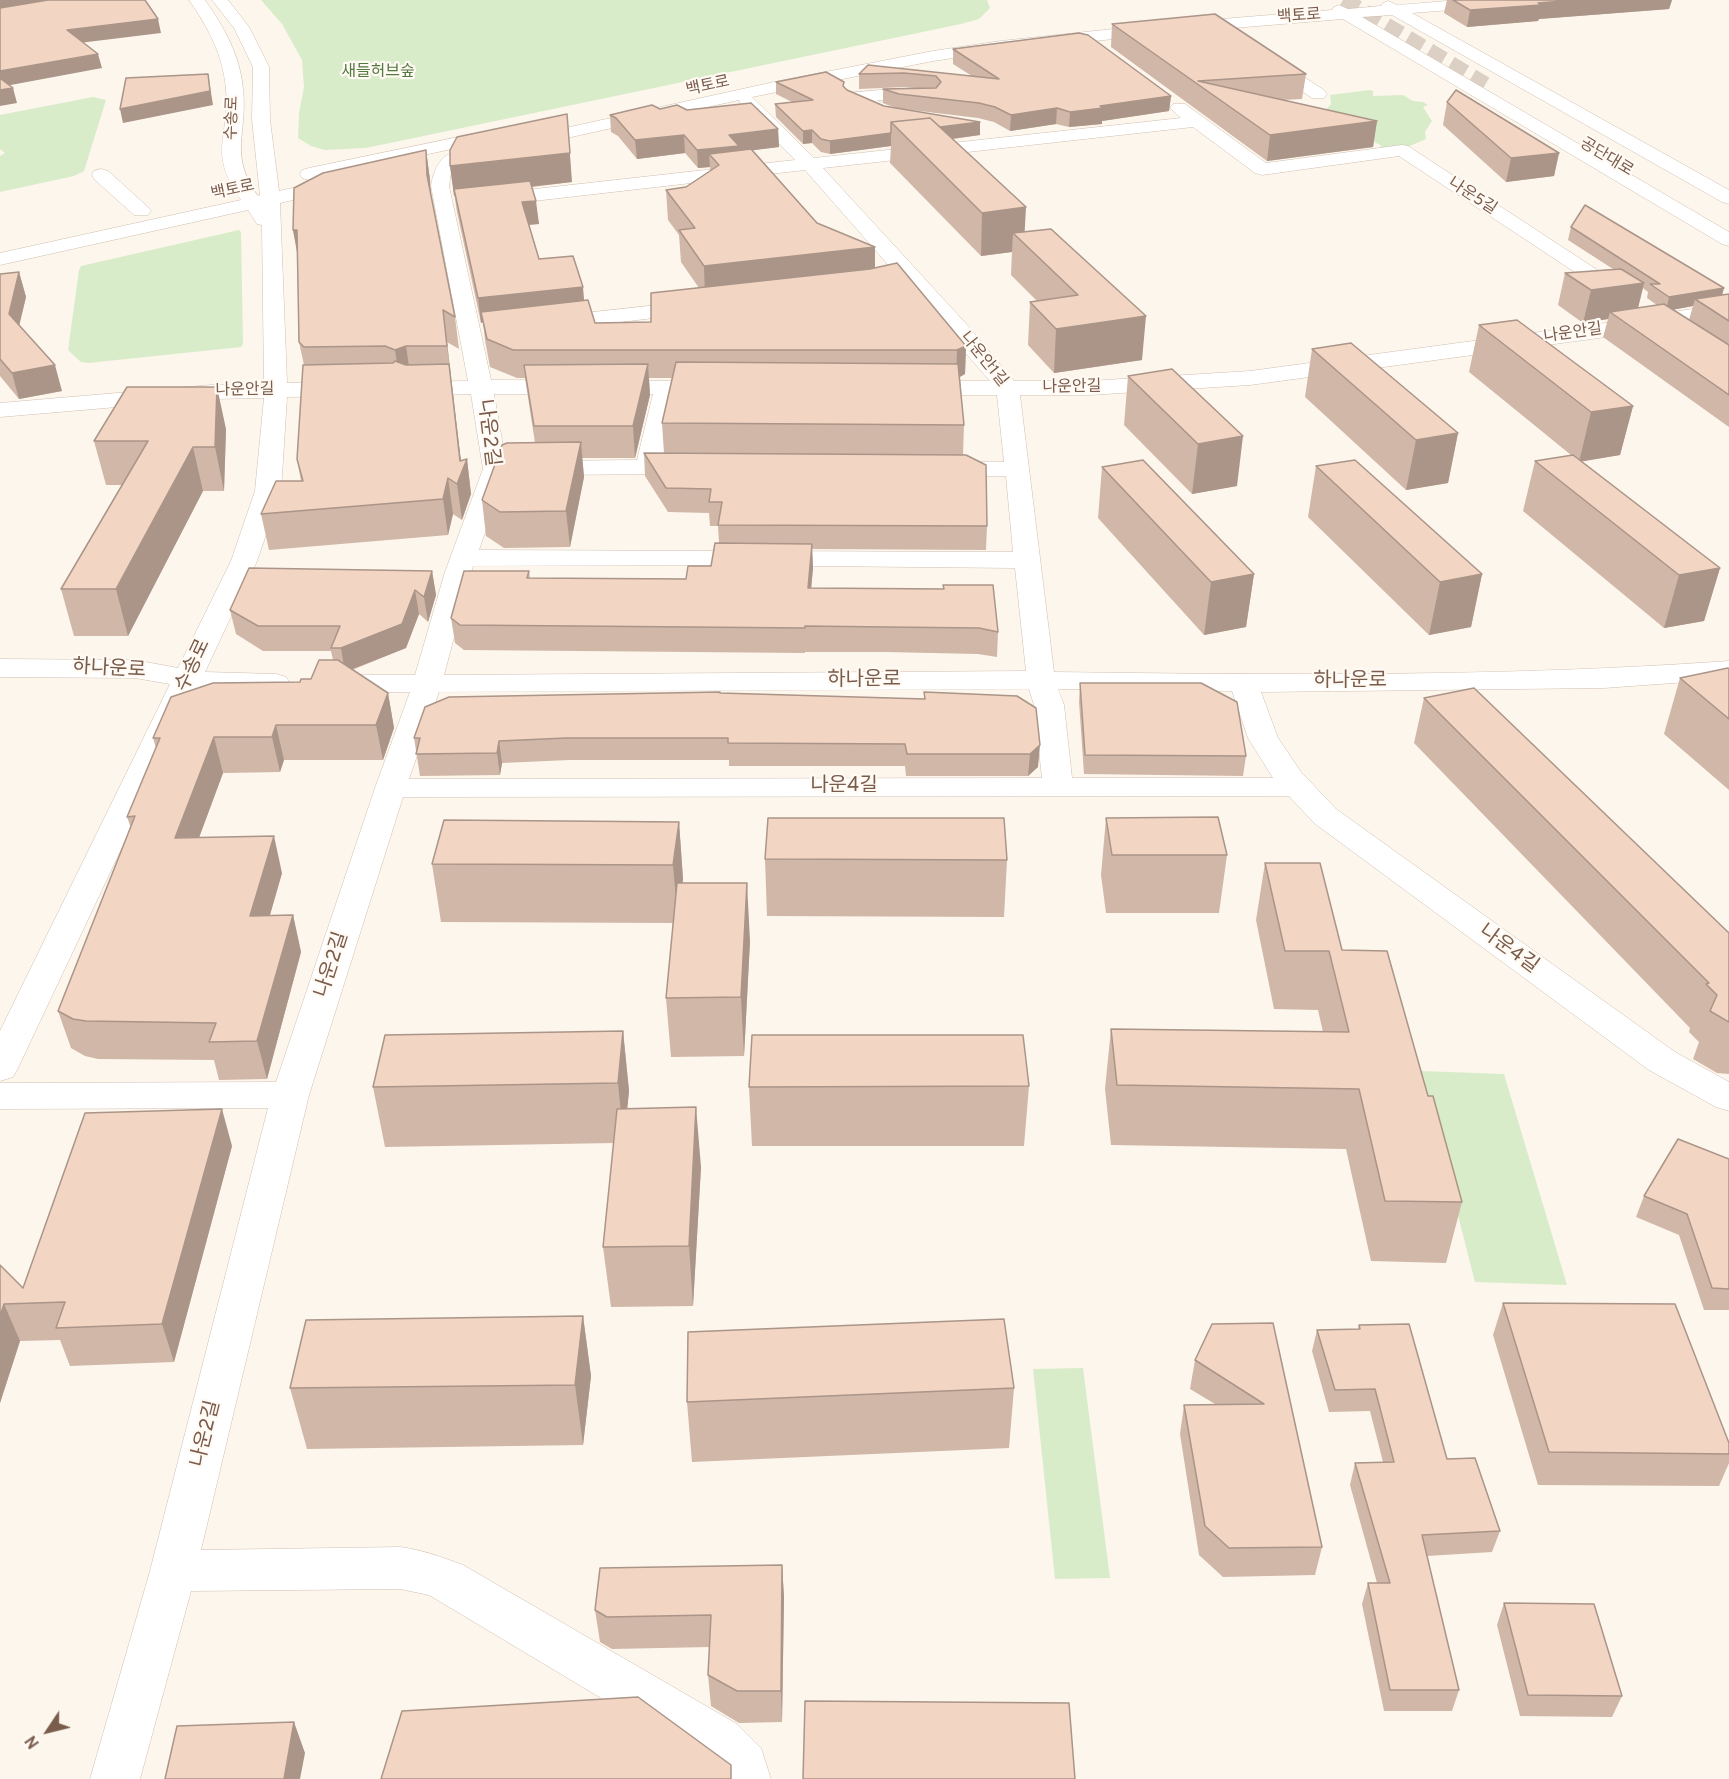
<!DOCTYPE html>
<meta charset="utf-8">
<style>
body{margin:0}
#map{position:relative;width:1729px;height:1779px;overflow:hidden;background:#fdf6ec;font-family:Overpass,sans-serif}
canvas{display:block}
.north{position:absolute;left:18px;top:1701px;width:60px;height:60px;-webkit-text-stroke:4px #fffaf3;paint-order:stroke;rotate:235deg;font-size:16px;font-weight:700;line-height:24px;text-align:center;color:#7a5c4d}
.north::after{content:'';display:block;margin:auto;width:21px;height:27px;background:#7a5c4d;clip-path:polygon(50% 0,100% 100%,50% 72%,0 100%)}
</style>
<div id="map">
<canvas width="1729" height="1779"></canvas>
<div class="north">N</div>
</div>
<script>
const ctx = document.querySelector('canvas').getContext('2d');
ctx.lineJoin = 'round';
function fill(path, color) {
  ctx.fillStyle = color;
  ctx.fill(path, 'evenodd');
}
function trace(path, color, width, dash) {
  ctx.strokeStyle = color;
  ctx.lineWidth = width;
  ctx.lineCap = dash ? 'butt' : 'round';
  ctx.setLineDash(dash || []);
  ctx.stroke(path);
}
function write(font, color, halo, rows, align = 'center') {
  ctx.font = font + ' Overpass,"Noto Sans KR",sans-serif';
  ctx.lineWidth = 4.5;
  ctx.setLineDash([]);
  ctx.textBaseline = 'middle';
  ctx.strokeStyle = halo;
  ctx.fillStyle = color;
  for (const [text, x, y, turn = 0] of rows) {
    ctx.save();
    ctx.translate(x, y);
    ctx.rotate((+turn || 0) * Math.PI / 180);
    ctx.textAlign = isNaN(turn) ? turn : align;
    if (halo) ctx.strokeText(text, 0, 0);
    ctx.fillText(text, 0, 0);
    ctx.restore();
  }
}
fill(new Path2D(`
 M261,0H987L990,8L979,19L961,24L366,148L325,150L311,146L298,138L299,113L304,87L302,60L282,24Z
 M1370,90L1373,91V96L1403,95L1413,101L1423,102L1428,105L1423,107L1432,121L1425,132L1426,139L1405,148H1382L1380,145L1321,115L1331,104L1330,95Z
 M93,97L106,100L84,171L74,176L0,192V156L5,153L0,149V115Z
 M239,230L241,232L243,344L241,347L88,363L81,362L68,350L79,270L81,266Z
 M1421,1071L1504,1074L1567,1285L1475,1282Z
 M1083,1368L1110,1578L1055,1579L1033,1369Z`), '#d8ecc9');
trace(new Path2D(`
 M1343,0L1485,85`), '#dcd0c4', 17, [17, 8]);
const minor = new Path2D(`
 M189,0H205C224,27 240,55 243,89C248,134 228,154 258,196L260,195L252,120L253,67L234,28L212,0H228L249,27L269,67L270,120L279,191L338,178L345,180L347,184L345,188L280,203L287,383L345,382L353,384L356,389L353,394L345,396L287,397L281,491L257,561L205,672L276,674L286,677L290,683L286,689L276,692L197,688L18,1068L13,1077L0,1081V1031L170,684L135,678L0,677V659L135,660L178,668L231,561L255,491L264,398L211,399L0,417V403L211,385L264,384L262,225L257,224L248,210L0,265V253L241,200C207,151 230,139 226,89C223,55 208,27 189,0Z
 M1459,0H1523L1515,5L1412,13L1729,190V204L1722,202L1392,15L1362,17L1729,232V246L1722,244L1343,19L1160,34L1001,51L933,61L752,97L814,158L1181,118L1170,108L1173,104H1185L1266,163L1402,145L1408,146L1631,292L1635,296L1631,300L1624,302L1617,300L1399,156L1262,175L1255,173L1193,127L823,168L970,328L1014,381H1089L1250,371L1599,324L1729,303V315L1599,338L1250,385L1089,395H1020L1054,672C1279,675 1505,677 1729,661V679L1604,688L1261,692L1278,738L1301,772L1336,809L1675,1052L1729,1082V1111L1716,1107L1649,1070L1314,823L1289,796L403,797L309,1095L201,1550L400,1547C423,1550 441,1557 463,1565L737,1724L761,1748L771,1779H721L701,1758L429,1595L400,1589L191,1591L140,1779H90L150,1571L268,1108L0,1109V1083L276,1082L375,788L410,692L327,693L317,690L313,684L317,678L327,675H415L445,572L483,469L471,394L411,396L403,394L400,389L403,384L411,382L468,381L431,186C433,171 442,149 460,154L463,158L451,173L449,186L491,380L715,381L723,383L726,388L723,393L676,394L662,460L698,462L701,467L698,472L689,474L539,475L530,473L527,468L530,463L539,461L637,460L653,394H494L507,469L479,550L1013,552L1006,476H941L932,474L929,469L932,464L941,462H1004L997,395H916L908,393L905,388L908,383L916,381H990L805,170L490,206L483,204L480,200L483,196L490,194L795,160L741,105L739,100L526,147L520,146L517,142L520,138L774,82L933,51L1001,41L1160,24L1332,10L1334,7L1339,5L1348,9L1381,6L1383,3L1388,1L1397,5ZM712,565L1015,568L1026,671L444,675L473,566ZM1029,689L1034,705L1042,778L409,779L439,692ZM1058,689L1232,691L1248,738L1273,778H1072L1064,705Z
 M1267,55L1273,57L1324,90L1327,94L1324,98H1312L1261,63L1259,60Z
 M880,90L928,92L934,93L937,97L934,101L928,102L876,100L896,109L899,113L896,117L890,118L848,101L845,97L848,93Z
 M473,134L479,135L482,139L479,143L309,180L302,178L300,174L302,170L309,168Z
 M101,169L108,171L148,207L151,211L148,215H134L94,179L92,175L94,171Z
 M694,301L702,302L705,307L702,312L548,331L540,329L537,324L540,319L548,317Z`);
trace(minor, '#d1beb0', 1);
fill(minor, '#fff');
fill(new Path2D(`
 M1447,0H1672L1669,9L1539,19L1538,21L1467,27L1444,13Z
 M1112,24L1306,74L1302,99L1283,100L1377,121L1373,147L1267,161L1111,47Z
 M953,49L1171,96L1169,111L1102,121V124L1069,127L1056,124L1010,131L994,122L978,118L903,109L980,135L953,139L1024,232L1142,360L1054,373L1028,345L1030,302L1037,301L1011,275L1012,252L981,256L890,163L891,146L830,154L821,152L812,143L803,144L776,117L775,104L792,102L776,94V82H844V87L847,90L884,106L897,108L883,103V89L914,88L904,87L859,89V74L868,65L972,76L953,64Z
 M1447,102L1559,153L1554,176L1506,182L1443,125Z
 M660,109L687,110L778,129L779,147L753,150L817,223L875,268L966,346L965,374L960,377L964,425L963,455L987,526L986,550L812,549L813,568L811,588L943,589V585L998,632L997,657L978,654L886,652H805V653L464,650L455,643L451,618L529,571L530,578L686,579L711,566L719,543L718,526H710L709,513L668,512L645,476L644,453H664L662,423L672,378H649L650,395L635,458H582L584,477L570,547L504,548L486,536L482,500L535,443L525,378H517L490,367L485,340L483,322L481,323L457,212L450,166L572,182L532,187L539,224L529,225L539,259L584,301L595,323L651,322L699,288L681,262L679,235L668,220L666,190L686,187L710,171V167L698,168L685,153L637,159L618,136L611,132L610,115Z
 M426,150L430,180L431,195L455,317L459,349L447,342L461,461L467,459L471,494L462,520L453,514L448,535L269,550L261,514L301,481L297,459L304,365L299,342L297,253L293,230Z
 M1571,227L1724,288L1722,295L1729,294V427L1603,337L1608,319L1583,323L1558,305L1565,273L1613,269L1568,240ZM1643,288L1648,292L1647,298L1657,305L1638,308ZM1693,306L1689,320L1672,310Z
 M19,272L26,297L19,325L62,391L19,399L0,376V274Z
 M1479,325L1633,406L1620,455L1582,461L1720,568L1704,621L1664,628L1523,511L1535,461L1571,455L1469,372Z
 M1312,349L1458,433L1448,483L1406,490L1305,397Z
 M1172,369L1237,486L1192,494L1124,425L1128,376Z
 M226,429L224,491H203L128,636H74L61,589L122,485H106L94,441Z
 M1316,466L1482,574L1471,627L1429,635L1308,517Z
 M1102,467L1254,574L1246,627L1204,635L1098,518Z
 M432,571L436,595L428,622L419,614L406,648L352,670L388,693L394,728L383,760H284L280,772L223,773L199,838L282,873L270,915H293L301,952L267,1079L219,1080L214,1060L98,1059L85,1056L71,1048L58,1011L131,828L127,817L156,748L153,738L300,682L311,679L333,660L331,651H263L236,634L230,610Z
 M1729,669V790L1664,734L1680,678Z
 M1080,683L1246,756L1243,776L1084,774L1079,702Z
 M924,692L1017,696L1038,767L1028,776H906L905,766H729V760H569L502,763L500,775L420,776L414,738L720,693L924,699Z
 M1424,698L1729,933V1074L1717,1073L1693,1059L1699,1042L1689,1032L1690,1028L1414,743Z
 M1106,818L1227,855L1219,913H1106L1101,875Z
 M679,822L683,879L682,883L750,941L744,1056L671,1057L666,998L673,923L441,922L432,864Z
 M765,859L1007,860L1004,917L767,916Z
 M1265,863L1342,950L1428,1096L1462,1202L1446,1263L1371,1261L1346,1149L1111,1145L1105,1089L1111,1029L1323,1032L1318,1010L1274,1009L1256,920Z
 M623,1031L629,1091L627,1108L701,1167L693,1306L611,1307L603,1247L614,1143L385,1147L373,1087Z
 M1029,1086L1024,1146H752L749,1087Z
 M232,1146L174,1362L70,1366L60,1340L20,1341L0,1403V1265L23,1288Z
 M1729,1159V1310H1704L1679,1235L1636,1217L1644,1196Z
 M1503,1303L1729,1443V1463L1719,1486L1538,1485L1493,1335Z
 M583,1316L591,1376L583,1445L307,1449L290,1388Z
 M1273,1323L1322,1547L1315,1575L1223,1577L1199,1555L1180,1434L1184,1405L1215,1404L1190,1389L1195,1360Z
 M1359,1325L1447,1459L1500,1531L1492,1552L1427,1556L1459,1690L1452,1711H1384L1362,1604L1368,1583H1377L1350,1485L1355,1463L1383,1462L1370,1411L1329,1412L1312,1351L1317,1330L1358,1329Z
 M1014,1388L1009,1448L692,1462L687,1402Z
 M782,1565L784,1597L782,1722L739,1723L711,1706L708,1675L710,1647L612,1649L600,1642L595,1610Z
 M1504,1603L1622,1696L1612,1717L1520,1716L1497,1625Z`), '#d1b7a8');
fill(new Path2D(`
 M0,0H50L0,8Z
 M1576,0H1672L1669,9L1539,19L1538,21L1467,27L1470,10L1538,3Z
 M158,19L161,33L71,44L67,30Z
 M98,54L102,68L0,87V71Z
 M208,74L213,105L123,123L120,109Z
 M13,88L17,103L0,106V90Z
 M1171,96L1169,111L1102,121V124L1069,127L1070,112L1100,106Z
 M1057,108L1056,124L1010,131L1011,115Z
 M567,114L572,182L455,195L454,189L455,195L454,196L450,166Z
 M1377,121L1373,147L1267,161L1270,135Z
 M980,122V135L913,144L901,132Z
 M778,129L779,147L739,152L719,165L709,154L710,167L698,168L697,150L729,135Z
 M812,130V143L803,144V131Z
 M891,133V146L830,154V141Z
 M684,135L685,153L637,159L635,140Z
 M426,150L430,180L431,205L427,175Z
 M1559,153L1554,176L1506,182L1511,158Z
 M536,201L539,224L524,225L522,202Z
 M1026,207L1024,243L1013,233L1012,252L981,256L982,213Z
 M293,230H297L299,261Z
 M875,247V279L705,298L704,266Z
 M19,272L26,297L16,339L9,314Z
 M1644,283L1636,316L1610,312L1608,319L1583,323L1591,290Z
 M583,287L585,311L481,312L483,322L481,323L478,298Z
 M1724,288L1720,302L1695,299L1693,306L1666,311L1669,297Z
 M443,310L447,342L451,379L447,346Z
 M1146,316L1142,360L1054,373L1056,329Z
 M406,346L411,380L400,384L395,350Z
 M966,346L965,374L956,379L957,350Z
 M449,364L462,470L467,459L471,494L462,520L457,484Z
 M648,364L650,395L635,458L633,426Z
 M55,365L62,391L19,399L12,373Z
 M217,387L226,429L224,491L215,447Z
 M1633,406L1620,455L1579,462L1591,412Z
 M1458,433L1448,483L1406,490L1416,440Z
 M1243,436L1237,486L1192,494L1198,444Z
 M581,442L584,477L570,547L566,511Z
 M193,447L203,491L128,636L116,589Z
 M448,478L453,514L448,535L443,499Z
 M812,544L813,568L809,613L808,588Z
 M1720,568L1704,621L1664,628L1679,575Z
 M432,571L436,595L428,622L424,597Z
 M1254,574L1246,627L1204,635L1211,582Z
 M1482,574L1471,627L1429,635L1440,582Z
 M415,590L419,614L406,648L345,672L341,648Z
 M388,693L394,728L383,760L376,725Z
 M276,725L284,760L280,772L272,737Z
 M214,737L223,773L185,875L175,838Z
 M499,741L502,763L500,775L497,753Z
 M1040,745L1038,767L1028,776L1030,754Z
 M679,822L683,879L678,923L673,865Z
 M274,836L282,873L259,953L250,916Z
 M747,883L750,941L744,1056L741,997Z
 M293,915L301,952L267,1079L257,1041Z
 M623,1031L629,1091L624,1143L618,1083Z
 M696,1107L701,1167L693,1306L689,1246Z
 M222,1109L232,1146L174,1362L162,1324Z
 M4,1304L20,1341L0,1403V1316Z
 M583,1316L591,1376L583,1445L575,1385Z
 M782,1565L784,1597L782,1722L781,1691Z
 M294,1722L305,1753L300,1779H284Z`), '#aa9588');
const building = new Path2D(`
 M48,0H145L158,19L67,30L98,54L0,71V8Z
 M1453,0H1576L1538,3L1541,5L1470,10Z
 M1215,14L1306,74L1198,81L1377,121L1270,135L1112,24Z
 M1079,33L1088,35L1171,96L1100,106L1103,108L1070,112L1057,108L1011,115L995,107L979,103L899,94L883,89L936,88L941,82L936,76L904,73L859,74L868,65L999,79L953,49Z
 M826,72L844,82L843,86L847,90L884,106L980,122L940,127L930,118L891,122V133L830,141L821,139L812,130L803,131L775,104L813,100L776,82Z
 M208,74L210,91L120,109L126,78Z
 M0,78L13,88L0,90Z
 M1456,90L1559,153L1511,158L1447,102Z
 M751,103L778,129L729,135L739,146L697,150L684,135L635,140L616,118L610,115L652,105L660,109L677,105L687,110Z
 M567,114L570,153L450,166V150L457,137Z
 M930,118L1026,207L982,213L891,122Z
 M751,149L817,223L875,247L704,266L679,230L695,228L666,190L686,187L719,165L709,154Z
 M426,150L427,175L455,317L443,310L447,346H406L395,350L385,346L304,347L299,342L297,230H293L294,188L323,173Z
 M530,181L536,201L522,202L539,259L573,256L583,287L478,298L454,189Z
 M1585,205L1724,288L1669,297L1650,284H1660L1571,227Z
 M1051,229L1146,316L1056,329L1030,302L1078,295L1013,233Z
 M897,263L966,346L957,350H513L487,339L481,312L588,300L595,323L651,322V293L870,269Z
 M1621,269L1644,283L1591,290L1565,273Z
 M19,272L9,314L55,365L12,373L0,359V274Z
 M1729,294V321L1695,299Z
 M1664,304L1729,345V395L1610,312Z
 M1517,320L1633,406L1591,412L1479,325Z
 M1351,343L1458,433L1416,440L1312,349Z
 M395,361L406,365L449,364L460,461L467,459L457,484L448,478L443,499L261,514L276,481H303L297,459L303,365L393,363Z
 M676,362L958,364L964,425L662,423Z
 M648,364L633,426H534L524,365Z
 M1172,369L1243,436L1198,444L1128,376Z
 M127,387H217L215,447H193L116,589H61L148,441H94Z
 M581,442L566,511L500,512L482,500L502,445L507,443Z
 M644,453L966,455L986,465L987,526L718,525L722,502H709L711,489L666,488Z
 M1573,455L1720,568L1679,575L1535,461Z
 M1143,460L1254,574L1211,582L1102,467Z
 M1355,460L1482,574L1440,582L1316,466Z
 M715,543L812,544L808,588L944,589L943,585H993L998,632L979,628L887,627L805,626V628L460,625L451,618L464,571H529L527,578L686,579L688,566H711Z
 M249,568L432,571L424,597L415,590L402,624L341,648H331L340,626H258L230,610Z
 M319,660H338L388,693L376,725H276L272,737H214L175,838L274,836L250,916L293,915L257,1041L209,1042L216,1023L86,1021L73,1019L58,1011L135,816L127,817L160,738H153L171,697L213,683L300,682L301,679H311Z
 M1728,668L1729,669V719L1680,678Z
 M1080,683H1201L1237,702L1246,756L1085,755Z
 M1474,688L1729,933V1022L1710,1011L1717,995L1706,984L1709,983L1424,698Z
 M720,692V693L925,699L924,692L1017,696L1036,708L1040,745L1030,754H907L905,744L728,743V738H566L499,741L497,753L416,754L420,738H414L425,707L449,697Z
 M1218,817L1227,855H1112L1106,818Z
 M768,818H1004L1007,860L765,859Z
 M444,820L679,822L673,865L432,864Z
 M1265,863H1320L1342,950L1387,951L1428,1096H1433L1462,1202L1385,1201L1359,1089L1117,1085L1111,1029L1349,1032L1329,951H1285Z
 M677,883H747L741,997L666,998Z
 M623,1031L618,1083L373,1087L385,1035Z
 M752,1035H1023L1029,1086L749,1087Z
 M696,1107L689,1246L603,1247L617,1109Z
 M222,1109L162,1324L56,1328L65,1302L4,1304L0,1316V1265L23,1288L85,1113Z
 M1678,1139L1729,1159V1289L1712,1288L1687,1214L1644,1196Z
 M1503,1303L1675,1304L1729,1443V1454L1549,1452Z
 M583,1316L575,1385L290,1388L306,1320Z
 M1004,1319L1014,1388L687,1402L688,1332Z
 M1273,1323L1322,1547L1229,1548L1205,1526L1184,1405L1264,1404L1195,1360L1212,1324Z
 M1409,1324L1447,1459L1475,1458L1500,1531L1422,1535L1459,1690H1390L1368,1583H1390L1355,1463L1394,1462L1375,1389L1335,1390L1317,1330L1360,1329L1359,1325Z
 M782,1565L781,1691H737L708,1675L711,1615L607,1617L595,1610L600,1568Z
 M1504,1603L1594,1604L1622,1696L1528,1695Z
 M638,1697L731,1765V1779H381L402,1711Z
 M805,1701L1069,1703L1075,1779H803Z
 M294,1722L284,1779H165L177,1726Z`);
fill(building, '#f3d5c3');
trace(building, '#aa9588', 1.5);
write('16px', '#7a5c4d', '#fffaf3', [
 ["백토로",1299,17,-4],
 ["백토로",708,87,-12],
 ["수송로",233,118,-88],
 ["공단대로",1606,158,31],
 ["백토로",233,191,-12],
 ["나운5길",1472,197,33],
 ["나운안길",1573,334,-8],
 ["나운안1길",983,360,51],
 ["나운안길",1072,388,-1],
 ["나운안길",245,391,-1]
]);
write('16px', '#537a41', '#fffaf3', [
 ["새들허브숲",378,73]
]);
write('20px', '#7a5c4d', '#fffaf3', [
 ["나운2길",487,433,83],
 ["수송로",194,666,-65],
 ["하나운로",109,670,3],
 ["하나운로",864,681],
 ["하나운로",1350,682],
 ["나운4길",844,787],
 ["나운4길",1508,950,36],
 ["나운2길",333,965,-72],
 ["나운2길",207,1434,-76]
]);
</script>
